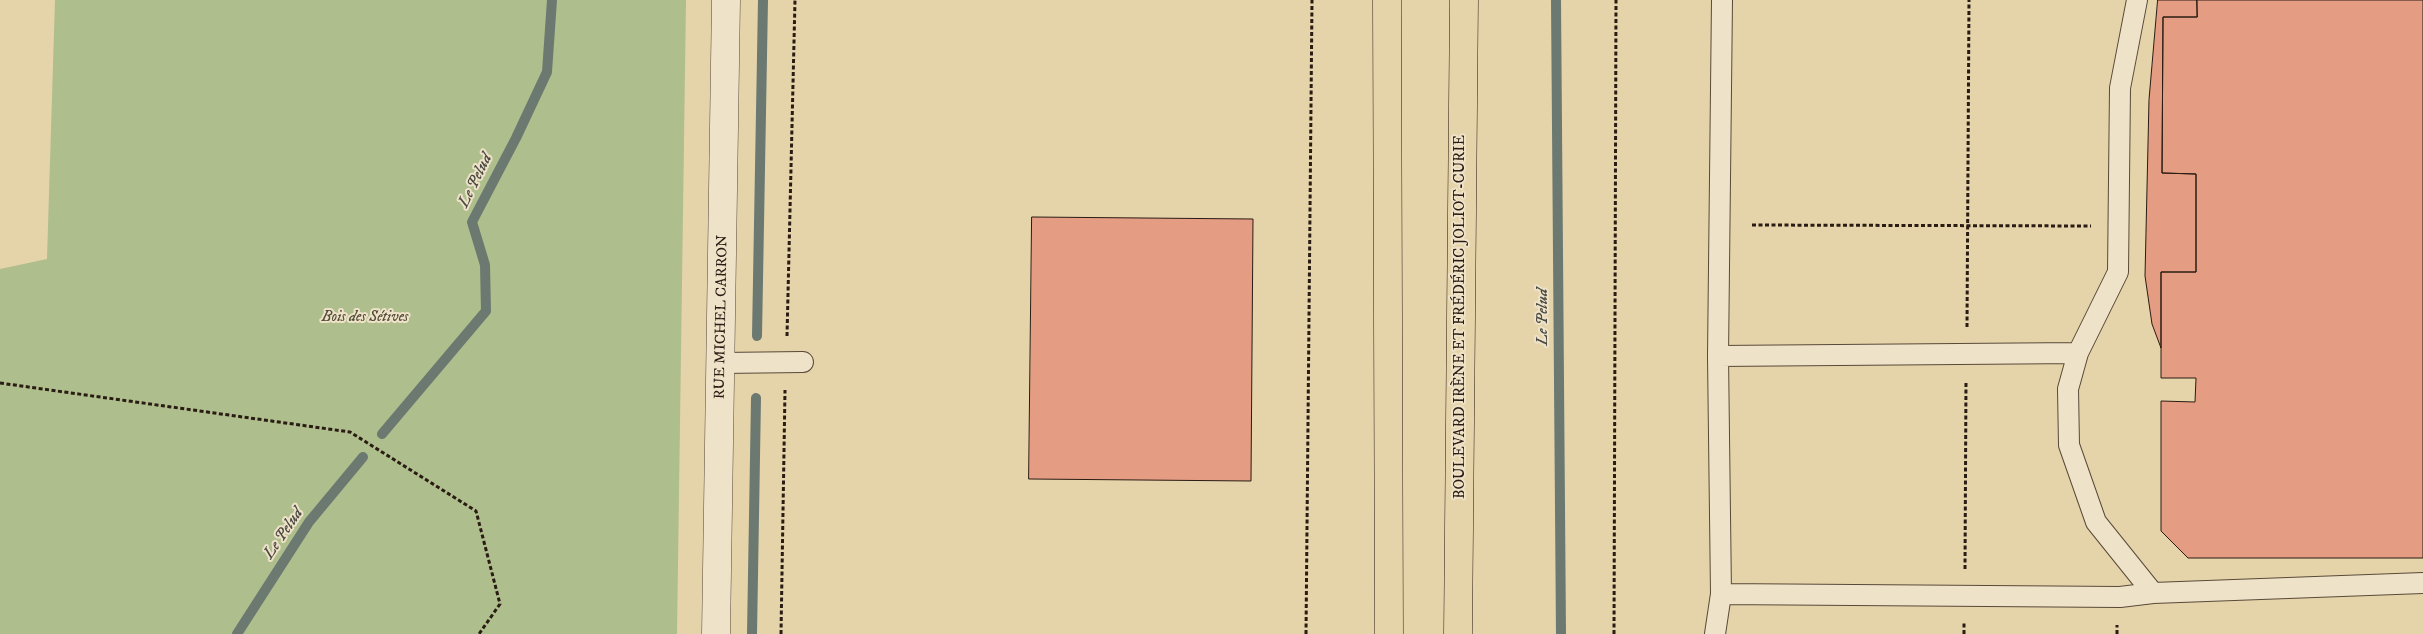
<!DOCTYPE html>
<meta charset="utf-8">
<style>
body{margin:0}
canvas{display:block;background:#e5d3aa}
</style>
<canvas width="2423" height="634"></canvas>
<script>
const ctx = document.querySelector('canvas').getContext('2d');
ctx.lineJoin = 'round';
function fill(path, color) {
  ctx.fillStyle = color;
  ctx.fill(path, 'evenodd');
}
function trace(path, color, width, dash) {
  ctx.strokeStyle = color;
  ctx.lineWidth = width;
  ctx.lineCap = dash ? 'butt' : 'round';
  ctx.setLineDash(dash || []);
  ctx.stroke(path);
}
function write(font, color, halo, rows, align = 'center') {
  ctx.font = font + ' "IM FELL DW Pica",serif';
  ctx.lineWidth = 4;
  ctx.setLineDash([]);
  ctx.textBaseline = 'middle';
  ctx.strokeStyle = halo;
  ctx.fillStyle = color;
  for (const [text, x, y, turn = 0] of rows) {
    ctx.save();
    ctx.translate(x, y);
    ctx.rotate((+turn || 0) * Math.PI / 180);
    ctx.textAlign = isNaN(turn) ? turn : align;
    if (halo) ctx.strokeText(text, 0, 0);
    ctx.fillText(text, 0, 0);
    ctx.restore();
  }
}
fill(new Path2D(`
 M55,0H686L677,634H0V269L47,259Z`), '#afbe8d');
trace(new Path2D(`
 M1556,0L1561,634
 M757,336L763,0
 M382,434L486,311L485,265L472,222L516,138L547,72L552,0
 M237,634L309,522L363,457
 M752,634L756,398`), '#6b7970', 10);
const building = new Path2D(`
 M2158,0H2197V17H2163L2162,173L2196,174V272H2161V348L2152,324L2145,276L2149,100Z
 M2197,0H2423V558H2188L2161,531V401L2195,402L2196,378H2161V272H2196V174L2162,173L2163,17H2197Z
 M1032,217L1253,219L1251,481L1029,479Z`);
fill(building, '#e49c82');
trace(building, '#2a1c13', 1);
const lane = new Path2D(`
 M2137,0L2120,88L2118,272L2078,353L2068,389L2069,445L2096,522L2153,593
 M1718,356L2078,353
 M721,363L803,362
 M1721,594L2120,597L2153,593L2423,583
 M1715,634L1721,594L1718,356L1722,0`);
const street = new Path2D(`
 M716,634L726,0`);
const primary = new Path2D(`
 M1387,0L1389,634
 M1458,634L1464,0`);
trace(lane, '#594a39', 22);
trace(street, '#594a39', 29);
trace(primary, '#2a1c13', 29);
trace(new Path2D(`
 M1752,225L2091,226
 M1967,327L1969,0
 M787,336L795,0
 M0,383L350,432L476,511L500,604L479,634
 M1965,569L1966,381
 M781,634L785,390
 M1306,634L1312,0
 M1614,634L1616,0
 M1964,634V623
 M2117,634V625`), '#2a1c13', 3, [4, 2.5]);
trace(lane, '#eee2c8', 20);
trace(street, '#eee2c8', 28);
trace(primary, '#e5d3aa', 28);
write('15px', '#2a1c13', '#eee2c8', [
 ["RUE MICHEL CARRON",722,317,-89],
 ["BOULEVARD IRÈNE ET FRÉDÉRIC JOLIOT-CURIE",1461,317,-90]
]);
write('italic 15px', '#524d38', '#eee2c8', [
 ["Bois des Sétives",365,318]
]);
write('italic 16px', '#4a4a42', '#eee2c8', [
 ["Le Pelud",476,181,-64],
 ["Le Pelud",1544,317,-90],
 ["Le Pelud",284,534,-56]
]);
</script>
